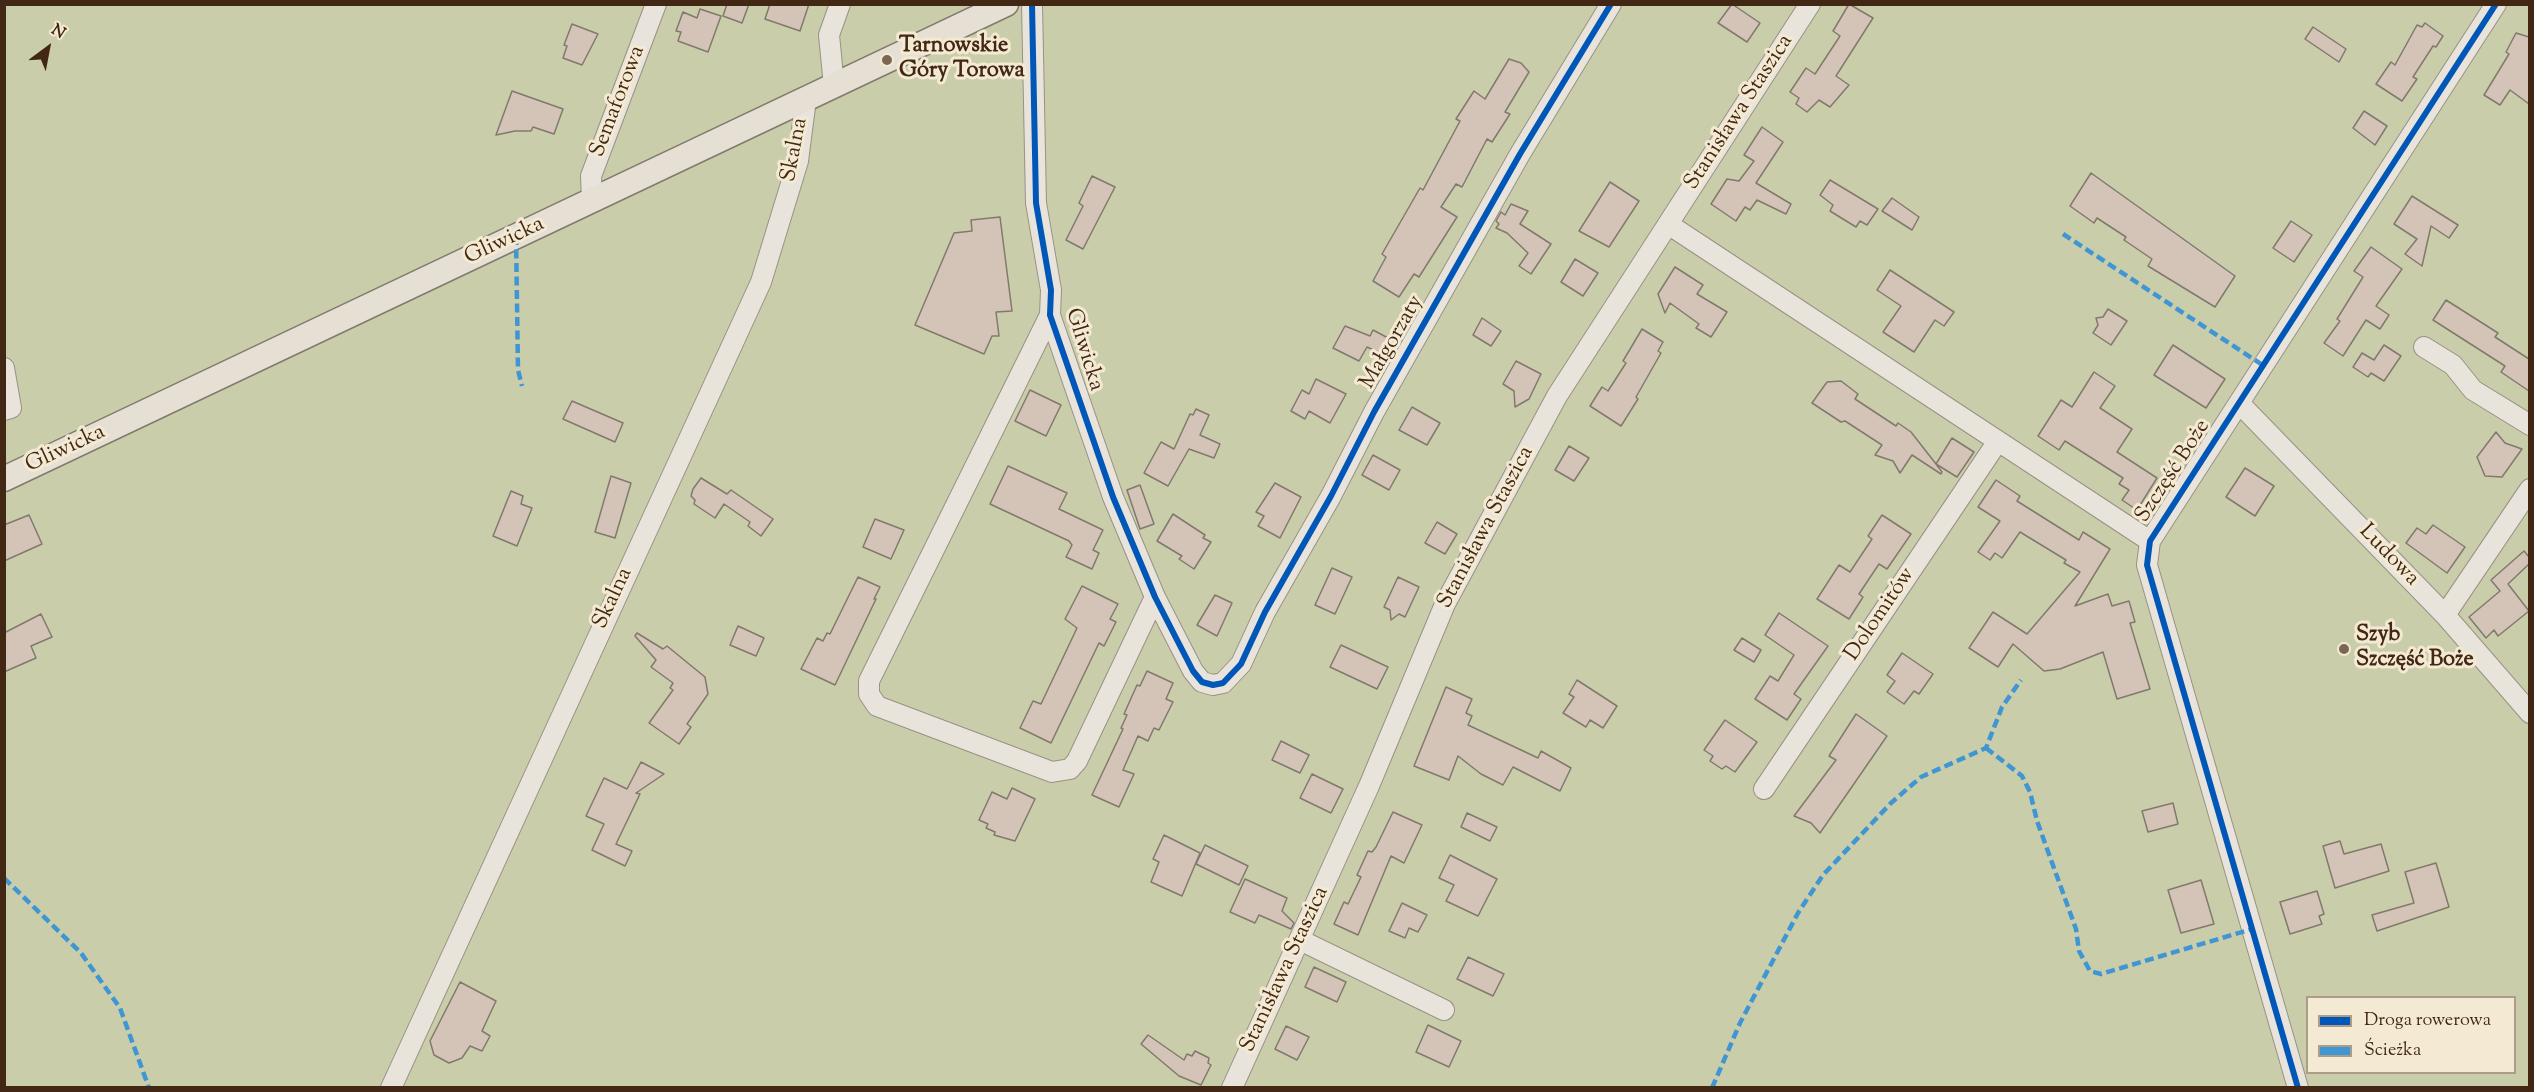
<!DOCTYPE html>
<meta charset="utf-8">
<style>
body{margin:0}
#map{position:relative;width:2534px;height:1092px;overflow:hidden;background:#e2dac7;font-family:"Sorts Mill Goudy",serif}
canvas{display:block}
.frame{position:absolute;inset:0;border:6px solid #422814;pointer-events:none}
.legend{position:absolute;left:2306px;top:996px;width:210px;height:78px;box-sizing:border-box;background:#f4ead3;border:2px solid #ad9c87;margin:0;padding:8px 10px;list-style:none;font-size:18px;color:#422814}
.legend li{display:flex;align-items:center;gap:12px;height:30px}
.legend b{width:30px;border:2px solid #ad9c87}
.north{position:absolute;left:18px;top:18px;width:60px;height:60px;-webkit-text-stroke:4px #f4ead3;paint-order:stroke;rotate:32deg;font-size:16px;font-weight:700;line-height:24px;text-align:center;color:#422814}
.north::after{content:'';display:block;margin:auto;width:21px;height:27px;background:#422814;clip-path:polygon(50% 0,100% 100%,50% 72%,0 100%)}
</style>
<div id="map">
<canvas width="2534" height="1092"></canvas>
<div class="frame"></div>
<ul class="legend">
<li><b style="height:8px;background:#0057b8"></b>Droga rowerowa</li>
<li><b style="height:8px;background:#3f96d3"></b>Ścieżka</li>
</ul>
<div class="north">N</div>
</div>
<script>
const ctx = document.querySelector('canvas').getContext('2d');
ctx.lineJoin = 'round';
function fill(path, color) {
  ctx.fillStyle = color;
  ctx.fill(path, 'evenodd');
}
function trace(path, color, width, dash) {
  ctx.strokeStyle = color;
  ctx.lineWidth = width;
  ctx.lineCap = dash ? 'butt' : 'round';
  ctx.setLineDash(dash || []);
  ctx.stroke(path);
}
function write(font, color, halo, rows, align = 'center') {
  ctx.font = font + ' "Sorts Mill Goudy",serif';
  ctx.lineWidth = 6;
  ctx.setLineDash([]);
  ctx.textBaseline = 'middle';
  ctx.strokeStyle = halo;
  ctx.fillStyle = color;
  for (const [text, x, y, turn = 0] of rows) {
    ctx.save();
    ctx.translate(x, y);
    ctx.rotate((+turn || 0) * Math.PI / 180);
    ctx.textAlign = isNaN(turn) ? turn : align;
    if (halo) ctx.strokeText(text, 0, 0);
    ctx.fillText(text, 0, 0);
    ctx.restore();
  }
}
fill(new Path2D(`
 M5,5H2529V1087L5,1088ZM2308,998H2514V1072H2308Z`), '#cacdaa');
const building = new Path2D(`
 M727,4H749L742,23L723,16Z
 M770,4H809L800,31L765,19Z
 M1732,4L1760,23L1747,42L1718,23Z
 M1849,4L1873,18L1836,76L1849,85L1830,107L1819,100L1807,112L1796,104L1799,98L1790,92L1806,68L1815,74L1840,36L1833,31Z
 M700,9L721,16L708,52L678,41L681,32L676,31L683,12L697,18Z
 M2425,23L2443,36L2436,47L2433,46L2413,77L2417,79L2402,101L2376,84L2391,62L2395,65L2417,25L2422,27Z
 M572,24L598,34L582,65L563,58L567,46L564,45Z
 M2313,27L2346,49L2339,62L2305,39Z
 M2516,33L2529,37V104L2510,90L2500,105L2484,95L2509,54L2506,52Z
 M1509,59L1521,63L1529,72L1505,112L1510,114L1492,142L1487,139L1462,187L1456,184L1441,207L1457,217L1419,277L1414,274L1399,297L1373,281L1386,257L1382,254L1420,188L1423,190L1460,121L1456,119L1474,91L1485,99Z
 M512,91L563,109L554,134L533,127L531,131H515L496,135Z
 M2364,111L2387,126L2375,145L2353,128Z
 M1762,127L1783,142L1756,183L1791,204L1786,214L1757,200L1750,210L1745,207L1736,221L1711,204L1727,179L1739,181L1754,161L1744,155Z
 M2091,173L2235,276L2215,307L2148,266L2152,259L2124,240L2126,237L2097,218L2094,223L2070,206Z
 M1092,176L1115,187L1083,249L1066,240L1083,206L1079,203Z
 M1830,180L1878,209L1867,225L1860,221L1856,227L1830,211L1833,205L1820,195Z
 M1610,182L1639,201L1609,247L1579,231Z
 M2412,196L2458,225L2449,238L2431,226L2422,266L2405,254L2417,239L2394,224Z
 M1892,198L1919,217L1912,230L1882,211Z
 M1511,204L1528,211L1520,224L1551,244L1531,274L1519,266L1528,253L1507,233L1496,228L1499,224L1496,221L1501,212L1505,215Z
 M1000,217L1012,311L996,312L999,336H992L984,354L915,325L954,233L972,231L971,220Z
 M2291,221L2312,235L2294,262L2273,248Z
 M2371,247L2402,269L2376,306L2389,315L2380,329L2366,320L2343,356L2324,343L2340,321L2337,319L2363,277L2354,271Z
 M1575,259L1598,273L1583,296L1561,282Z
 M1675,267L1703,285L1697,294L1727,312L1711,337L1696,328L1699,324L1670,303L1665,313L1658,294Z
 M1890,270L1954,312L1944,326L1935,320L1914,352L1883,332L1901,306L1877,290Z
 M2446,300L2498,333L2495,337L2529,359V391L2501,372L2505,366L2433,320Z
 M2108,309L2127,321L2111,345L2093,333L2098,325L2096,318L2103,317Z
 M1482,318L1501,331L1491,346L1473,335Z
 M1345,326L1370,336L1373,330L1390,339L1382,354L1367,347L1359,361L1333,348Z
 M1642,329L1663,342L1658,351L1661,353L1636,397L1638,399L1621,426L1590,406L1602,387L1608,391L1626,363L1623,361Z
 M2173,345L2225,379L2206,408L2154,375Z
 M2384,345L2401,356L2384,381L2371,373L2368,377L2353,367L2362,353L2374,360Z
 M1516,361L1541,374L1529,399L1515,407L1514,391L1503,384Z
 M2094,372L2115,386L2100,408L2132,429L2117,452L2157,478L2137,510L2122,500L2129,490L2119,484L2123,478L2065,441L2059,450L2038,436L2061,400L2072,407Z
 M1316,379L1346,394L1330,423L1309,411L1305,419L1291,411L1302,390L1309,394Z
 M1841,381L1858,394L1855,399L1896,426L1898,423L1911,432L1936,464L1952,438L1974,452L1957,477L1936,464L1942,472L1941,474L1912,455L1900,473L1893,461L1875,455L1882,445L1845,421L1841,422L1812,403L1827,382Z
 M1030,390L1061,405L1046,436L1015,421Z
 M572,401L623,423L615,442L563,419Z
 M1412,407L1440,423L1427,445L1399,430Z
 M1196,409L1209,415L1200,435L1220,444L1214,458L1189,449L1168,486L1144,473L1161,442L1174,449L1190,414L1193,415Z
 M2496,432L2505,443L2522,449L2502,477L2485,476L2477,457Z
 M1569,446L1589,458L1574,481L1555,470Z
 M1373,455L1400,470L1389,490L1362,475Z
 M1008,466L1067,493L1059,509L1103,530L1093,550L1099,553L1092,569L1066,557L1072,545L1069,541L990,504Z
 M2245,468L2274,486L2255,516L2226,497Z
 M611,476L631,483L615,538L595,532Z
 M701,478L727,494L731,490L773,519L761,536L748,526L750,522L724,504L715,518L694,504L695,500L691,496L693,489Z
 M1996,480L2020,496L2017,501L2079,540L2083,532L2110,549L2075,606L2108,594L2112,606L2129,601L2135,622L2130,623L2150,689L2117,699L2103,652L2060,669L2044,671L2013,644L1998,667L1969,648L1993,612L2027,634L2080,572L2064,563L2066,560L2020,532L2002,558L1995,553L1990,560L1978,552L2000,521L1978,507Z
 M1275,483L1301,497L1280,538L1258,526L1264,516L1256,512Z
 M1140,485L1154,524L1140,529L1127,490Z
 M511,491L523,496L521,504L532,508L517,546L493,536Z
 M1173,514L1205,535L1203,538L1211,542L1194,569L1179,559L1182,556L1157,541Z
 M29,515L42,544L4,561V525Z
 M1882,515L1911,534L1887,569L1879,564L1859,594L1863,597L1849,619L1817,599L1839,565L1850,572L1872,539L1868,536Z
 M875,519L904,530L891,559L863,547Z
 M1437,522L1457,534L1445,554L1425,543Z
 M2433,525L2465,547L2447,573L2406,543L2417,528L2426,534Z
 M2524,551L2529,557V564L2508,584L2529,611L2498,636L2494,630L2486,638L2469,617L2500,591L2491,580Z
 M1332,568L1352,577L1335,614L1315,605Z
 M858,577L880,587L874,599H876L835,685L801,669L817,638L823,641L827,633L830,634Z
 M1398,577L1419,587L1405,617L1399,614L1391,620L1390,610L1384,607Z
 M1082,586L1118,604L1110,619L1116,622L1104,646L1099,643L1051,743L1020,728L1033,701L1041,704L1077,628L1065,619Z
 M1215,595L1232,603L1217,636L1197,625Z
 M1779,613L1828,646L1794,694L1801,699L1787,720L1755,699L1770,676L1778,681L1794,655L1765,635Z
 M41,614L52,637L31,646L36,658L4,672V633Z
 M738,626L764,638L756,656L730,645Z
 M637,633L663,649L667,646L705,677L708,694L687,724L691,727L679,744L649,723L673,690L670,688L673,683L651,667L656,660L635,636Z
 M1742,638L1761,650L1754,662L1734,650Z
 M1341,645L1388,667L1377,689L1330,667Z
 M1902,653L1933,674L1919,694L1914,691L1904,704L1887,692L1895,681L1887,675Z
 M1147,671L1173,683L1166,699L1173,702L1159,730L1154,728L1148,741L1138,736L1123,770L1134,774L1119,807L1092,795L1123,729L1121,728L1127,715L1124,714L1137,685L1140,686Z
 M1577,680L1617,706L1603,728L1590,720L1586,727L1563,713L1574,697L1569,694Z
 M1446,687L1472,699L1466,713L1472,716L1468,725L1538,758L1541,751L1571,768L1560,791L1513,767L1503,785L1481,774L1458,756L1449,780L1414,766Z
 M1856,714L1887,736L1820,833L1811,823L1794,816L1836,760L1829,756Z
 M1725,720L1757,742L1735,772L1726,766L1722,769L1710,761L1713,756L1704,750Z
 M1281,741L1309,755L1300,773L1272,760Z
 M641,762L664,774L636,793L640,794L616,844L632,851L625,866L592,850L604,824L586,816L604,778L627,789Z
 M1312,774L1343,789L1331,813L1300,798Z
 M1012,788L1035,799L1015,841L994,835L995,832L986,828L988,824L979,820L992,792L1007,799Z
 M2173,803L2178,824L2148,832L2142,811Z
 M1393,812L1422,825L1404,863L1391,856L1358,935L1334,924L1344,902L1348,904L1361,877L1357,875L1368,851L1372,852L1376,847Z
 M1467,813L1497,827L1490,841L1461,827Z
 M1164,835L1200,853L1182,896L1151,882L1159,862L1153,859Z
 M2340,841L2344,854L2381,844L2389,871L2335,888L2323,846Z
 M1205,845L1248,866L1239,885L1196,864Z
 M1450,855L1497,879L1478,916L1446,901L1454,885L1439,878Z
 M2436,863L2449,907L2377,931L2372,915L2414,903L2405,872Z
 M1245,879L1287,898L1282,911L1294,923L1291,929L1259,915L1255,923L1230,912Z
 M2201,880L2214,924L2181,933L2168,890Z
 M2317,891L2324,914L2319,916L2322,924L2290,934L2280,902Z
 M1402,903L1427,915L1418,932L1409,928L1405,938L1389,931Z
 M1468,957L1504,974L1493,996L1457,979Z
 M1314,967L1346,982L1337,1002L1305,987Z
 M460,982L496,1001L482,1031L490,1036L482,1051L470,1046L462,1058L449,1063L434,1055L430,1041Z
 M1428,1025L1461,1041L1449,1067L1416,1052Z
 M1286,1026L1309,1037L1297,1060L1275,1049Z
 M1148,1035L1184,1060L1187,1054L1192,1056L1195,1051L1209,1058L1208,1063L1211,1065L1201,1085L1179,1076L1141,1044Z`);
fill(building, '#d3c4b7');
trace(building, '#82796d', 1.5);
const minor = new Path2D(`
 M1032,4L1036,203L1051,290L1050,315L1113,497L1155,597L1193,671L1202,682L1213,685L1223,683L1241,664L1265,612L1331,496L1374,412L1520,154L1611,4
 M834,86L829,35L840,4
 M592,201L591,176L656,4
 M1668,224L2150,541
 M1050,315L869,681V694L877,706L1052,772L1070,769L1077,761L1155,597
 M2424,347L2453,365L2473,390L2530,425
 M4,368L11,408L4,410
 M2240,404L2445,615L2530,713
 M2445,615L2530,489
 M1764,789L1998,441
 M1300,940L1444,1010
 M391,1088L761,282L798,161L806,99
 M1232,1088L1369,786L1445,604L1557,396L1810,4
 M2298,1088L2147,565L2150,541L2496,4`);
const major = new Path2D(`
 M4,479L1006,4`);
trace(minor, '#999184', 22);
trace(major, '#82796d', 27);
trace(minor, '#e8e4db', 20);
trace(major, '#e5dfd4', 24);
trace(new Path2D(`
 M2063,234L2264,366
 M516,236L518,370L522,386
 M1986,748L2022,776L2030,792L2037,821L2076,929L2079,951L2090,971L2101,974L2252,929
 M4,878L81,953L120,1008L149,1088
 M1712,1088L1740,1023L1798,913L1823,875L1891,803L1921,777L1986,748L2002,707L2021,680`), '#3f96d3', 4.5, [9, 4.5]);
trace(new Path2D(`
 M1032,4L1036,203L1051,290L1050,315L1113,497L1155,597L1193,671L1202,682L1213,685L1223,683L1241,664L1265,612L1331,496L1374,412L1520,154L1611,4
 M2298,1088L2147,565L2150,541L2496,4`), '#0057b8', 6);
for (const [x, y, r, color] of [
 [887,60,6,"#7a6653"],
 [2344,649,6,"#7a6653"]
]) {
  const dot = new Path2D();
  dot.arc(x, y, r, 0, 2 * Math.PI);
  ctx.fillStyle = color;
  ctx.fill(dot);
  trace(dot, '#f4ead3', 2);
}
write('bold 22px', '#422814', '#f4ead3', [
 ["Tarnowskie",899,47],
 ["Góry Torowa",899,72],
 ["Szyb",2356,636],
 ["Szczęść Boże",2356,661]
], 'left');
write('22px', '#422814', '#f4ead3', [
 ["Semaforowa",619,102,-69],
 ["Stanisława Staszica",1740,113,-57],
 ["Skalna",796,150,-79],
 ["Gliwicka",505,242,-25],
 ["Małgorzaty",1393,343,-60],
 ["Gliwicka",1083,350,73],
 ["Gliwicka",66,450,-25],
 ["Szczęść Boże",2174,472,-57],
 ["Stanisława Staszica",1487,528,-62],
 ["Ludowa",2388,556,46],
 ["Skalna",614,599,-65],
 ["Dolomitów",1881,615,-56],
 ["Stanisława Staszica",1286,970,-65]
]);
</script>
